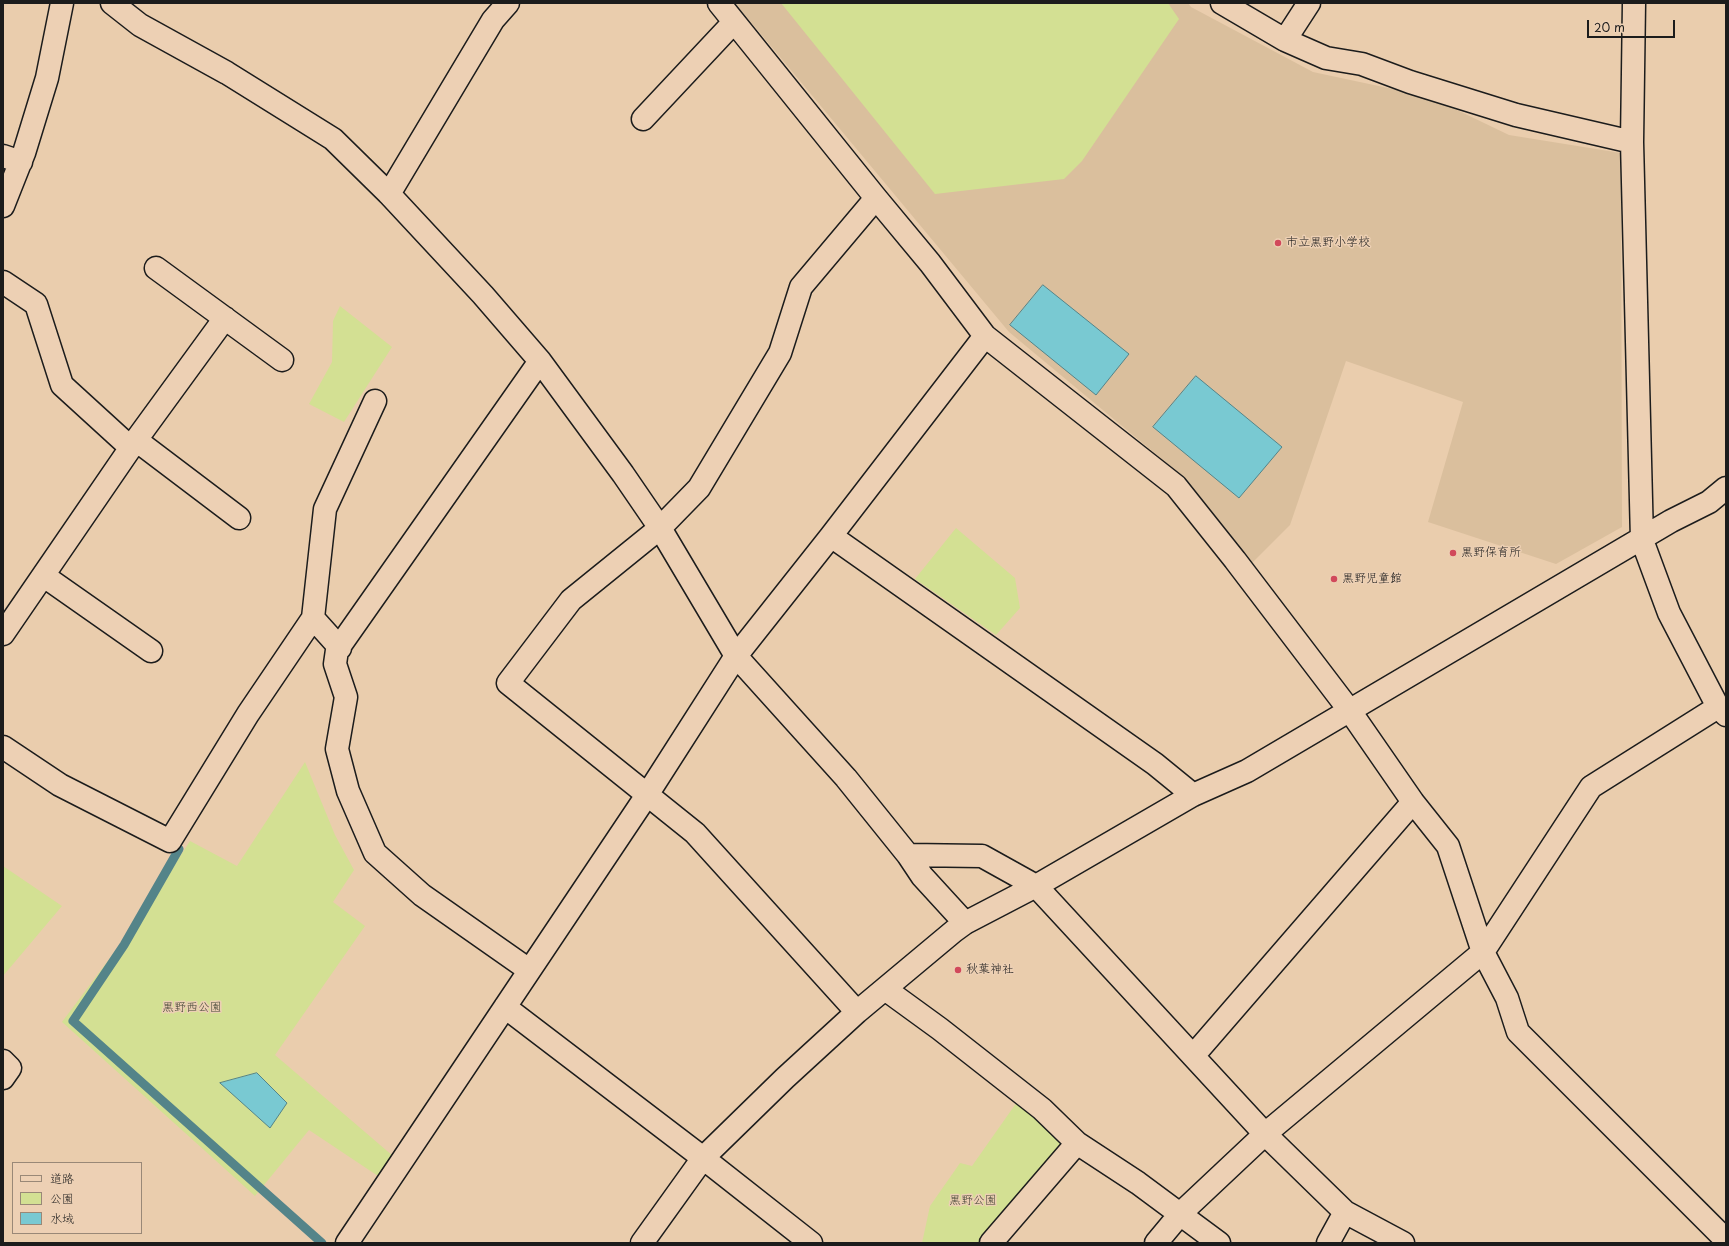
<!DOCTYPE html>
<meta charset="utf-8">
<style>
body{margin:0}
#map{position:relative;width:1729px;height:1246px;overflow:hidden;background:#eacdad;font-family:"Playpen Sans","Klee One",sans-serif}
canvas{display:block}
.frame{position:absolute;inset:0;border:4px solid #1c1c1c;pointer-events:none}
.legend{position:absolute;left:12px;top:1162px;width:130px;height:72px;box-sizing:border-box;background:#edd0b4;border:1px solid #987;margin:0;padding:5px 7px;list-style:none;font-size:12px;color:#1c1c1c}
.legend li{display:flex;align-items:center;gap:8px;height:20px}
.legend b{width:20px;border:1px solid #987}
.scale{position:absolute;left:1587px;top:20px;width:88px;height:18px;box-sizing:border-box;border:2px solid #1c1c1c;border-top:0;padding-left:5px;font-size:12px;line-height:14px;white-space:nowrap;color:#1c1c1c;-webkit-text-stroke:3px #edd0b4;paint-order:stroke}
</style>
<div id="map">
<canvas width="1729" height="1246"></canvas>
<div class="frame"></div>
<ul class="legend">
<li><b style="height:5px;background:#edd0b4"></b>道路</li>
<li><b style="height:11px;background:#d3e093"></b>公園</li>
<li><b style="height:11px;background:#79c9d2"></b>水域</li>
</ul>
<div class="scale">20 m</div>
</div>
<script>
const ctx = document.querySelector('canvas').getContext('2d');
ctx.lineJoin = 'round';
function fill(path, color) {
  ctx.fillStyle = color;
  ctx.fill(path, 'evenodd');
}
function trace(path, color, width, dash) {
  ctx.strokeStyle = color;
  ctx.lineWidth = width;
  ctx.lineCap = dash ? 'butt' : 'round';
  ctx.setLineDash(dash || []);
  ctx.stroke(path);
}
function write(font, color, halo, rows, align = 'center') {
  ctx.font = font + ' "Playpen Sans","Klee One",sans-serif';
  ctx.lineWidth = 3;
  ctx.setLineDash([]);
  ctx.textBaseline = 'middle';
  ctx.strokeStyle = halo;
  ctx.fillStyle = color;
  for (const [text, x, y, turn = 0] of rows) {
    ctx.save();
    ctx.translate(x, y);
    ctx.rotate((+turn || 0) * Math.PI / 180);
    ctx.textAlign = isNaN(turn) ? turn : align;
    if (halo) ctx.strokeText(text, 0, 0);
    ctx.fillText(text, 0, 0);
    ctx.restore();
  }
}
fill(new Path2D(`
 M735,3H1188L1191,7L1313,72L1430,97L1509,135L1621,153L1622,527L1556,564L1428,522L1463,402L1346,361L1290,525L1251,564L1181,475L1009,332Z`), '#dabf9d');
fill(new Path2D(`
 M781,3H1168L1179,19L1082,161L1064,179L935,194Z
 M340,306L392,347L344,422L309,404L332,362L333,321Z
 M956,528L1015,578L1020,608L996,635L915,579Z
 M305,762L335,835L354,870L333,902L365,926L275,1055L393,1156L378,1176L309,1130L255,1196L62,1022L137,922L190,841L237,866Z
 M3,866L62,906L3,976Z
 M1017,1102L1065,1144L979,1243H922L930,1206L960,1163L972,1166Z`), '#d3e093');
const water = new Path2D(`
 M1043,285L1129,354L1096,395L1010,325Z
 M1196,376L1282,447L1239,498L1153,427Z
 M257,1073L287,1103L270,1128L220,1083Z`);
fill(water, '#79c9d2');
trace(water, '#548489', 1);
trace(new Path2D(`
 M179,849L124,945L73,1021L322,1243`), '#548489', 9);
const minor = new Path2D(`
 M112,3L140,25L227,73L333,139L389,194L483,295L540,361L623,474L660,528L736,656L846,778L908,855L922,876L965,923
 M719,3L876,198L930,263L985,336L1176,486L1235,560L1350,711L1413,802L1448,846L1483,952L1507,998L1518,1032L1726,1240
 M1222,3L1285,40L1326,58L1362,64L1410,82L1516,115L1632,142
 M1634,3L1632,142L1642,540L1669,613L1718,707L1726,715
 M1285,40L1309,3
 M643,119L734,22
 M3,156L21,162
 M389,194L493,20L508,3
 M3,206L24,153L47,78L62,3
 M156,268L282,360
 M3,282L36,304L62,385L131,448
 M136,440L239,518
 M831,536L1155,764L1193,795
 M44,576L151,651
 M3,634L136,440L225,318
 M340,648L313,618L325,509L375,401
 M3,747L60,785L170,841L248,714L313,618
 M908,855L982,856L1036,886L1265,1134L1345,1212L1403,1243
 M529,970L422,895L375,853L348,791L337,749L346,697L335,664L337,650L540,361
 M885,989L940,1029L1042,1109L1077,1143L1138,1183L1219,1243
 M505,1007L703,1158L811,1243
 M857,1012L695,833L508,683L571,600L660,528L699,488L780,353L801,287L876,198
 M1193,1056L1413,802
 M3,1061L10,1068L3,1078
 M347,1243L647,795L736,656L831,536L985,336
 M642,1243L703,1158L785,1078L857,1012L954,931L965,923L1036,886L1193,795L1247,771L1671,521L1709,502L1726,488
 M991,1243L1077,1143
 M1156,1243L1181,1213L1265,1134L1483,952L1591,787L1718,707
 M1328,1243L1345,1212`);
trace(minor, '#1c1c1c', 25);
trace(minor, '#edd0b4', 22);
for (const [x, y, r, color] of [
 [1278,243,4,"#d1495b"],
 [1453,553,4,"#d1495b"],
 [1334,579,4,"#d1495b"],
 [958,970,4,"#d1495b"]
]) {
  const dot = new Path2D();
  dot.arc(x, y, r, 0, 2 * Math.PI);
  ctx.fillStyle = color;
  ctx.fill(dot);
  trace(dot, '#edd0b4', 1.5);
}
write('12px', '#1c1c1c', '#edd0b4', [
 ["市立黒野小学校",1286,243],
 ["黒野保育所",1461,553],
 ["黒野児童館",1342,579],
 ["秋葉神社",966,970]
], 'left');
write('12px', '#414334', '#edd0b4', [
 ["黒野西公園",192,1008],
 ["黒野公園",973,1201]
]);
</script>
